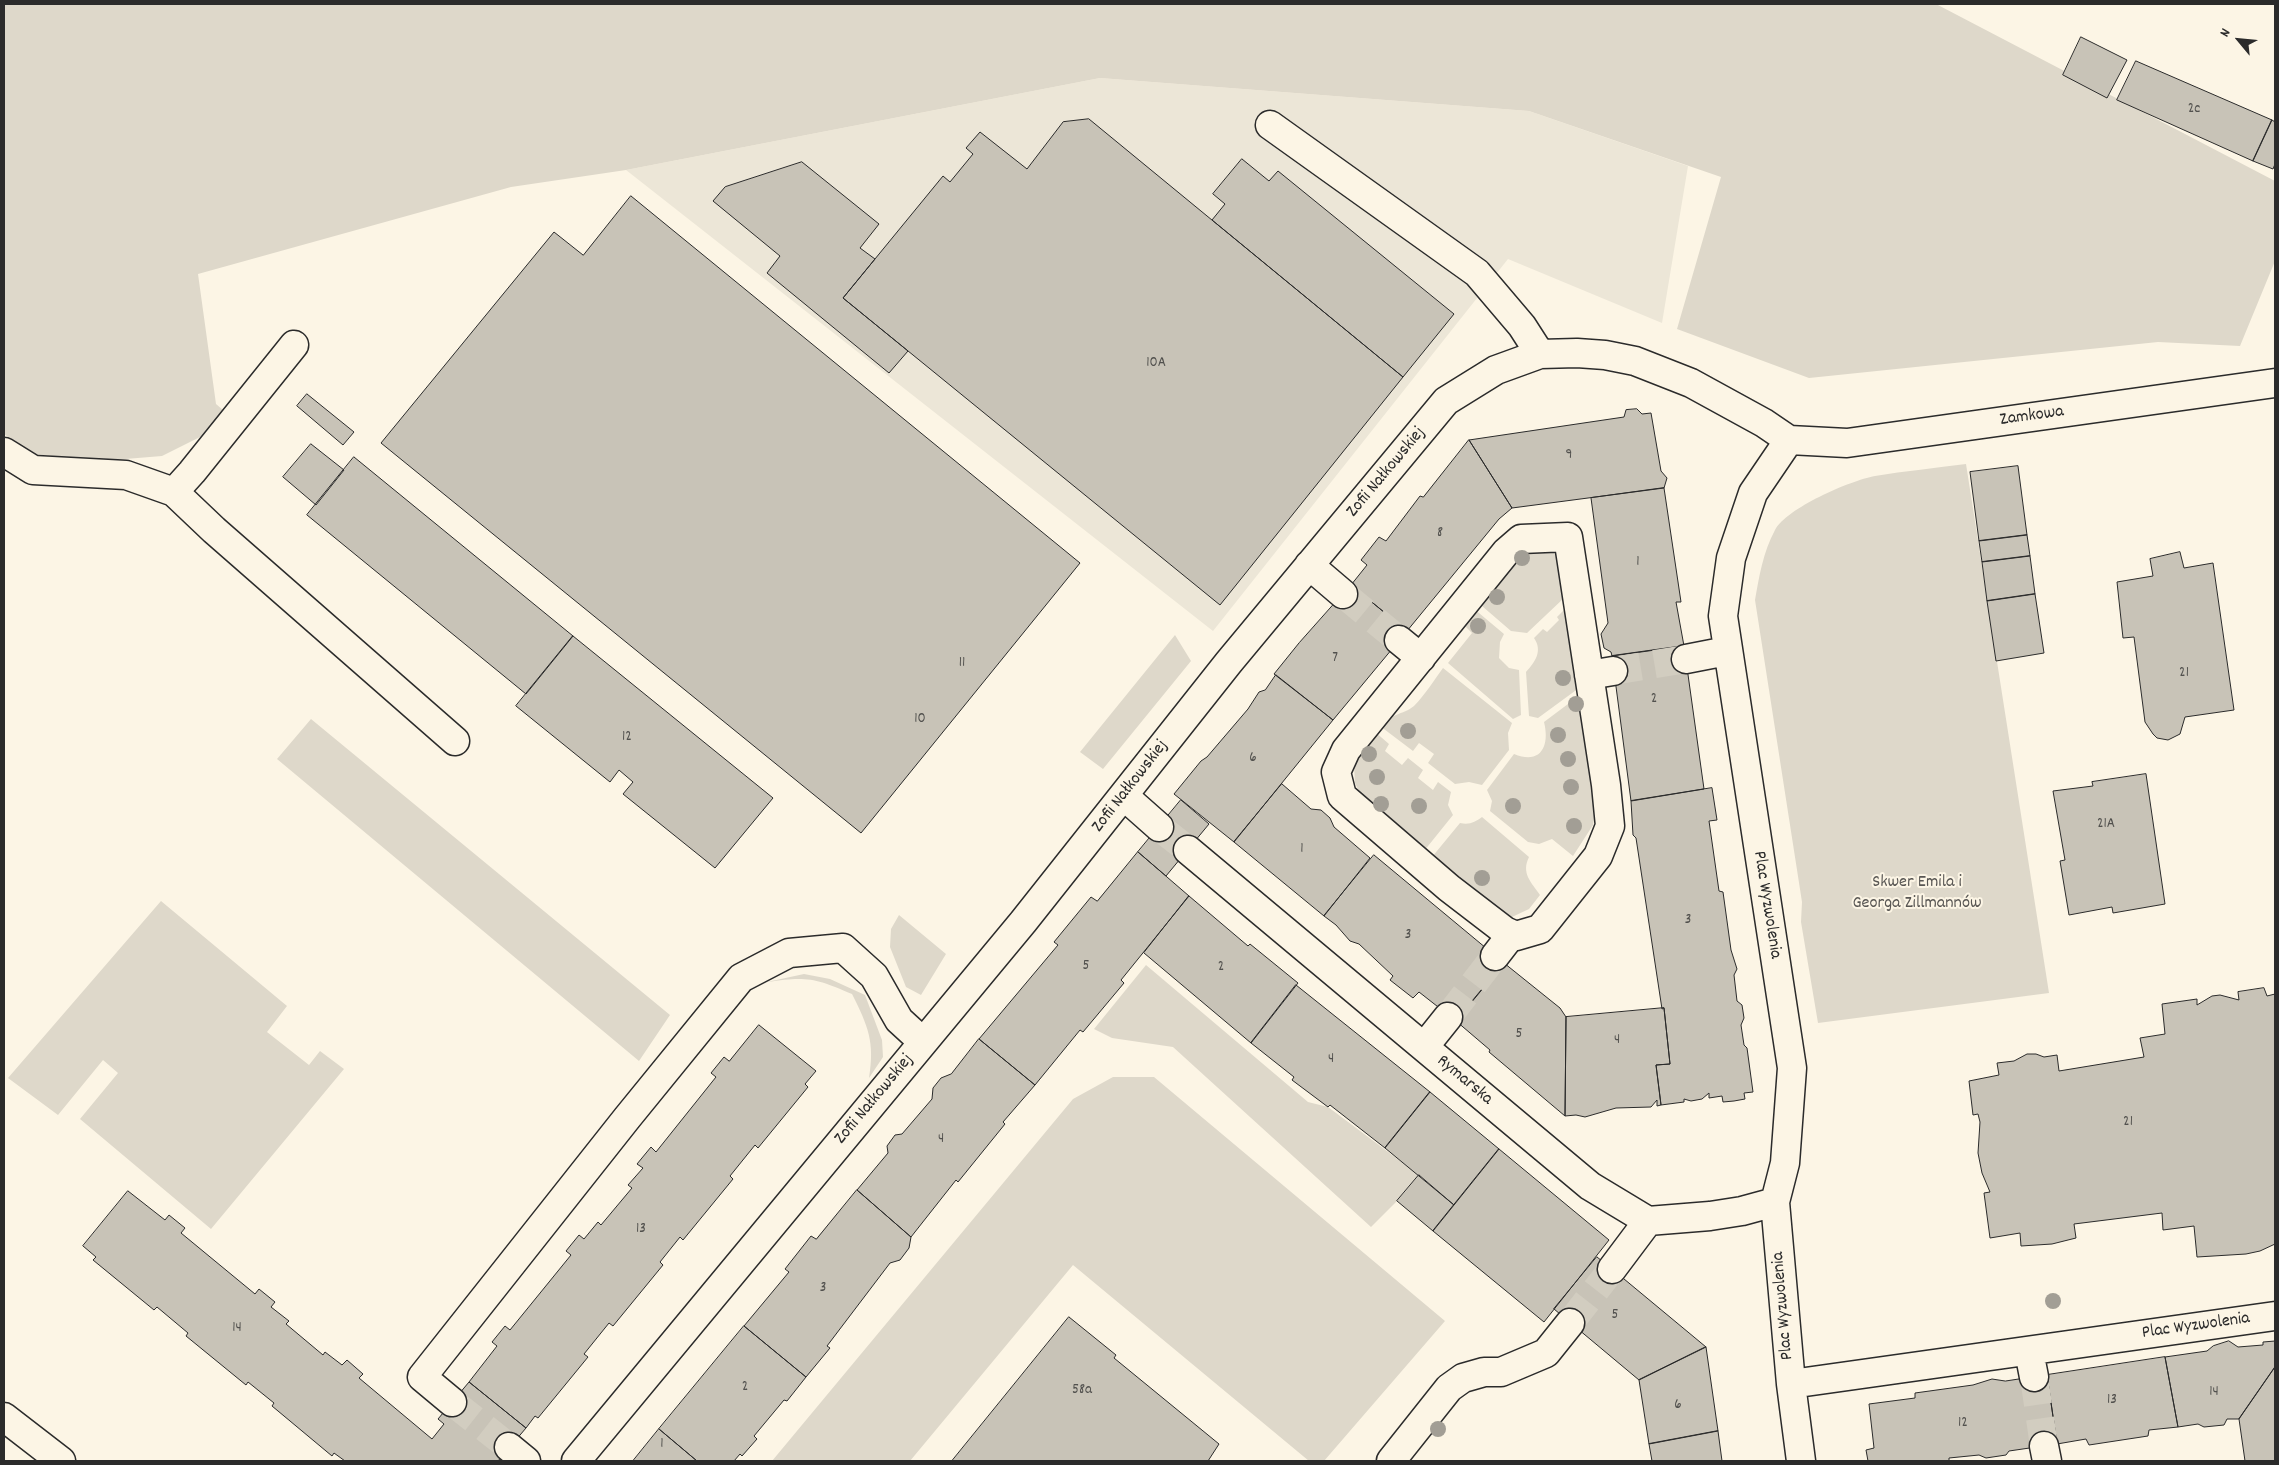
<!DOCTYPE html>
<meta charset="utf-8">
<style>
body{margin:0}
#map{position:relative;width:2279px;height:1465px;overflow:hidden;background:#fcf5e5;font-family:Dekko,sans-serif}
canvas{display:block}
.frame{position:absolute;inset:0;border:5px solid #2b2b2b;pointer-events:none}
.north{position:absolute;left:2214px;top:15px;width:50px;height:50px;-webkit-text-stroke:4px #fcf5e5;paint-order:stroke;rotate:298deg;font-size:14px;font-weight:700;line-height:20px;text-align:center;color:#2b2b2b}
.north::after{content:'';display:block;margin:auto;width:18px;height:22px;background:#2b2b2b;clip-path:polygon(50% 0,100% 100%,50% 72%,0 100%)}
</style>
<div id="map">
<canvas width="2279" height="1465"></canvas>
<div class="frame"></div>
<div class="north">N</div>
</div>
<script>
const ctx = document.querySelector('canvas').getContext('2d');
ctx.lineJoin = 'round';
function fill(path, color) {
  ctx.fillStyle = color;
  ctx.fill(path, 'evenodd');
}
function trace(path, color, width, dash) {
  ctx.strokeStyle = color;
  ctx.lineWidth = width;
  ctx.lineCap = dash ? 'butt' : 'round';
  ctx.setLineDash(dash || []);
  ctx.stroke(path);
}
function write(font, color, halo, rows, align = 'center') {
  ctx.font = font + ' Dekko,sans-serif';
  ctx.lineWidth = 4;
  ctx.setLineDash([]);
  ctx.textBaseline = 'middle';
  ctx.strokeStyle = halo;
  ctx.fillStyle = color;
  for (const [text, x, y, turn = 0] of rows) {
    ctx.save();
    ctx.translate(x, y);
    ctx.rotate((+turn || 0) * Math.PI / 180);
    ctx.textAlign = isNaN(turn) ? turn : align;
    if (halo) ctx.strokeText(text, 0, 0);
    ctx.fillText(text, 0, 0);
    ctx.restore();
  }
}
fill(new Path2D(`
 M1100,78L1529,111L1688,166L1662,323L1508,259L1213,631L626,170Z`), '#ece6d7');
fill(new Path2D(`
 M4,4H1936L2275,181V261L2240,346L2158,342L1809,378L1677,329L1721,177L1529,111L1100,78L626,170L511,187L198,274L216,404L223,410L206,434L162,456L101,461L33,454L4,434Z
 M1966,464L2049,993L1818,1023L1801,922L1802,902L1755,600C1759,577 1763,552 1775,530C1787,508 1849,481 1875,476C1905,471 1936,468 1966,464Z
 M1528,549L1550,550L1557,556L1564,598L1527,633L1511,631L1482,606L1481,603L1514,555Z
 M1473,608L1504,634L1500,642L1499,658L1509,668L1519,670L1521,715L1513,719L1448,663L1472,633L1462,623Z
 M1565,609L1579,688L1538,718L1529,716L1526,672C1535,662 1543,651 1534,638L1543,629L1547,632L1559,620L1557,617Z
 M1175,635L1191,661L1103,769L1080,752Z
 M1443,668L1512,723L1508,733L1509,750L1482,785L1469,782L1455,784L1428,763L1434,754L1419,743L1413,751L1380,726C1389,714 1403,715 1414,706C1425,695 1434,680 1443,668Z
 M1580,695L1595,813L1593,825L1573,856L1552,839L1539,844L1528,842L1490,811L1492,801L1487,790L1514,754C1541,765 1550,746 1544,722Z
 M311,719L670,1015L639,1061L277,759Z
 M1374,731L1389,744L1385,751L1402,765L1408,758L1423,770L1418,778L1433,790L1438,782L1451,792L1448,805L1453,815L1424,851L1362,797L1355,783L1354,765L1358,754Z
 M1482,817L1529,857C1521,873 1531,882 1540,895L1529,909L1512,917L1506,915L1432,857L1460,823C1470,825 1475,822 1482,817Z
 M161,901L287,1006L267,1032L309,1065L320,1051L344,1069L211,1229L80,1119L118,1073L103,1060L58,1115L8,1078Z
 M899,915L946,954L921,995L906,987L890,947L891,929Z
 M1146,965L1308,1102L1328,1107L1419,1175L1397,1201L1371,1227L1173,1047L1112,1038L1094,1029Z
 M804,974L830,979L865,995L882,1040L883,1057L869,1078C875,1042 868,1026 852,994C816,978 806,976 767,982Z
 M1113,1077H1154L1445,1321L1324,1461H1309L1073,1265L910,1461H772L1073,1099Z`), '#ded8ca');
const building = new Path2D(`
 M2081,37L2127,60L2107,98L2063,75Z
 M2136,61L2272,120L2253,161L2117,100Z
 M1089,119L1403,377L1220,605L843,298L943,176L950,182L973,154L966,148L980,132L1027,169L1063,122Z
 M2272,120L2275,122V164L2273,169L2253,161Z
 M1242,159L1269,181L1278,171L1454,314L1403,377L1212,220L1225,204L1213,194Z
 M802,162L879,224L860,248L875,259L843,298L908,351L889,373L767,273L780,256L713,201L725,187Z
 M631,196L1080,563L861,833L381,443L554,232L583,255Z
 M307,394L354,432L343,445L297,406Z
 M1637,409L1642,414L1651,413L1661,471L1667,478L1664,488L1512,508L1469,440L1624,417L1626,410Z
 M1469,440L1512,508L1499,519L1407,631L1351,585L1367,565L1361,560L1379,537L1386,541L1420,496L1423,497Z
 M311,444L344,470L316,505L283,477Z
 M354,457L573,636L526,694L307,515Z
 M2018,466L2027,535L1979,541L1970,472Z
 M1664,488L1681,602H1676L1684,646L1612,656L1611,652L1604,648L1601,634L1608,623L1591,498Z
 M2027,535L2030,556L1982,562L1979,541Z
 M2180,552L2184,568L2213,563L2234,710L2185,717L2180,734L2168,740L2157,738L2153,734L2145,722L2134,637L2123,638L2117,582L2153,576L2150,559Z
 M2030,556L2035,594L1987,601L1982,562Z
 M1351,585L1407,631L1333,720L1274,674L1299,643Z
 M2035,594L2044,653L1996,661L1987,601Z
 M573,636L773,798L715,868L623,794L633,782L619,770L610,782L516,706Z
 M1684,646L1704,789L1631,801L1612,656Z
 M1276,675L1333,720L1234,842L1174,794L1201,761L1207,757L1248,709L1259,692L1265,690Z
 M2146,774L2165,904L2113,913L2112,907L2069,915L2060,861L2065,860L2053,791L2093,786L2092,782Z
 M1282,784L1311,809L1321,810L1330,818L1334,827L1370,858L1324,916L1234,842Z
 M1712,788L1717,820L1709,821L1719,891L1723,892L1731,950L1737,969L1734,975L1737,1001L1742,1005L1744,1018L1741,1025L1744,1045L1747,1048L1753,1092L1744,1093L1745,1099L1734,1101L1723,1102L1722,1096L1709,1098V1093L1702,1099L1691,1101L1684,1099V1102L1661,1105L1656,1065L1670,1064L1664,1008L1662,1009L1636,838L1633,835L1631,801Z
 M1181,800L1209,824L1166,876L1138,852Z
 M1138,852L1189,896L1121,980L1124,983L1083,1032L1080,1030L1035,1085L979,1039L1058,945L1054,942L1091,897L1097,901Z
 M1374,855L1504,963L1456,1021L1419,992L1413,998L1390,980L1393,976L1359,944L1350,941L1336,925L1324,916Z
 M1189,896L1248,946L1250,944L1298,983L1251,1043L1144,953Z
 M1504,963L1560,1008L1566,1017L1565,1116L1489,1052L1490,1050L1456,1021Z
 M1296,985L1430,1092L1385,1148L1330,1105L1328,1107L1292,1080L1294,1077L1251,1043Z
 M2264,988L2267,996L2275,994V1244L2260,1251L2246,1254L2197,1257L2194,1226L2163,1230L2162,1213L2074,1224L2076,1238L2052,1244L2021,1246L2020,1233L1990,1238L1984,1193L1990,1192L1982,1173L1978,1153L1980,1122L1978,1114L1973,1115L1969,1081L1999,1075L1997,1063L2014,1061L2027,1054H2036L2044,1057L2057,1055L2059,1071L2144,1057L2140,1038L2165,1034L2162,1004L2197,999V1005L2212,996L2220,995L2239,1000L2238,992Z
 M1664,1008L1670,1064L1656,1065L1661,1105L1657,1106V1100L1651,1107L1616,1108L1585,1117L1576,1115L1565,1116L1566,1017Z
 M759,1025L816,1071L805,1084L808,1087L758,1148L755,1145L730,1176L733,1179L683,1240L680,1237L660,1262L663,1265L613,1326L609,1323L584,1354L588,1357L538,1418L535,1416L526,1428L469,1382L497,1346L492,1342L505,1326L510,1330L571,1255L566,1251L579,1235L584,1239L598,1222L601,1225L632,1188L628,1185L643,1168L637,1164L651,1147L656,1152L716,1077L711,1073L724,1057L729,1061Z
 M979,1039L1035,1085L1003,1122L1005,1124L958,1182L956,1180L911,1237L857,1190L888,1153L887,1146L895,1135L902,1134L932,1099L933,1088L941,1078L951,1074Z
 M1430,1092L1499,1149L1454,1205L1385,1148Z
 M1499,1149L1609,1240L1544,1322L1433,1231Z
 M1419,1175L1454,1205L1433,1231L1397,1201Z
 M857,1190L911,1237L909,1248L900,1260L890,1263L827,1346L830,1348L806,1377L744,1326L789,1272L785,1269L811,1236L816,1239Z
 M128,1191L165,1220L169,1215L185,1228L181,1233L255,1294L259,1289L275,1302L271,1307L289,1321L286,1324L323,1355L325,1352L342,1365L347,1360L363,1374L359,1378L432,1439L444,1424L438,1419L469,1382L526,1428L498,1461H345L334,1453L332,1456L272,1406L274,1403L248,1382L246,1385L186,1336L188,1333L157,1307L154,1310L93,1260L96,1257L83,1246Z
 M1597,1257L1612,1269L1706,1347L1639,1380L1554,1309Z
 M1069,1317L1116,1355L1114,1358L1219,1444L1208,1461H952Z
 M744,1326L806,1377L787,1401L784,1400L754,1436L757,1439L742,1456L740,1454L734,1461H697L659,1429Z
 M2229,1341L2238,1347L2263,1345V1342L2275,1341V1367L2239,1419H2227L2224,1425L2204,1427L2198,1424L2178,1427L2165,1357L2207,1351L2213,1346Z
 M1706,1347L1718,1431L1649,1444L1639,1380Z
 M2165,1357L2178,1427L2149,1430L2148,1436L2089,1445L2086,1439L2057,1444L2047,1375Z
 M2275,1367V1461H2245L2239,1419Z
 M2047,1375L2057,1444L2009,1451L2006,1455L1986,1458L1979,1455L1949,1458V1461H1868L1866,1450L1874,1448L1869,1404L1915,1398V1393L1973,1385L1992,1379L2005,1381Z
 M659,1429L697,1461H633Z
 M1718,1431L1722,1461H1652L1649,1444Z`);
fill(building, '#c8c3b7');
trace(building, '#2b2b2b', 1);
trace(new Path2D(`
 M1343,594L1399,640
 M1613,671L1686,659
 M1159,827L1188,850
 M1448,1017L1495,956
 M1570,1323L1612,1269
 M2034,1377L2044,1446
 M452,1402L509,1447`), '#d2cdc0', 28, [28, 14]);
const minor = new Path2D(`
 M1270,125L1477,273L1522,326L1540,354
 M1789,440L1753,493L1731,558L1723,616L1792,1068L1785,1163L1775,1202L1791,1384L1801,1461
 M1789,440L1847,443L2275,383
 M4,452L33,470L126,475L174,492L214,530L455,741
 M174,492L192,472L294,345
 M1568,537L1606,785L1610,826L1598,856L1540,929L1516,936L1505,931L1449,888L1342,796L1336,772L1346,750L1506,552L1521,539Z
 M1309,565L1343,594
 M1399,640L1421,658
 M1686,659L1727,651
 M1589,675L1613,671
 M1124,796L1159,827
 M1188,850L1590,1186L1648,1221L1710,1216L1742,1211L1775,1202
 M1495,956L1512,934
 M1424,1047L1448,1017
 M1612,1269L1648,1221
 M2029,1351L2034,1377
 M1791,1384L2275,1316
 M452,1402L422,1377L627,1118L741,978L789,953L843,948L874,976L899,1020L923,1042
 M4,1417L61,1461
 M2044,1446L2047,1461
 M509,1447L526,1461
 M576,1461L1023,922L1229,662L1446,401L1496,370L1540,354L1577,353L1605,355L1635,361L1691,383L1764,423L1789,440
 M1391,1461L1449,1388L1463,1378L1484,1372H1501L1546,1353L1570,1323`);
trace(minor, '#2b2b2b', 31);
trace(minor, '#fcf5e5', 28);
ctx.fillStyle = '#a29e95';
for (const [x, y] of [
 [1522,558],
 [1497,597],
 [1478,626],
 [1563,678],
 [1576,704],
 [1408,731],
 [1558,735],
 [1369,754],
 [1568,759],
 [1377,777],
 [1571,787],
 [1381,804],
 [1419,806],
 [1513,806],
 [1574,826],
 [1482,878],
 [2053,1301],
 [1438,1429]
]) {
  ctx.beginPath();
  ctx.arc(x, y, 8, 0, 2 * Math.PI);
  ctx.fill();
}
write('15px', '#52514e', null, [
 ["2c",2194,110],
 ["10A",1156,364],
 ["9",1569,456],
 ["8",1440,534],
 ["1",1638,563],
 ["7",1335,659],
 ["11",962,664],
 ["21",2184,674],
 ["2",1654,700],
 ["10",920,720],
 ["12",627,738],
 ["6",1253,759],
 ["21A",2106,825],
 ["1",1302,850],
 ["3",1688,921],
 ["3",1408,936],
 ["5",1086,967],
 ["2",1221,968],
 ["5",1519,1035],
 ["4",1617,1041],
 ["4",1331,1060],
 ["21",2128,1123],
 ["4",941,1140],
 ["13",641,1230],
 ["3",823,1289],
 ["5",1615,1316],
 ["14",237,1329],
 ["2",745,1388],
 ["58a",1082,1391],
 ["14",2214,1393],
 ["13",2112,1401],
 ["6",1678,1406],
 ["12",1963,1424],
 ["1",662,1445]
]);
write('18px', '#2b2b2b', '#fcf5e5', [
 ["Zamkowa",2032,417,-8],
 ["Zofii Nałkowskiej",1387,473,-50],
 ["Zofii Nałkowskiej",1131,787,-52],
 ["Plac Wyzwolenia",1766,905,81],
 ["Rymarska",1464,1081,40],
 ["Zofii Nałkowskiej",875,1100,-50],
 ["Plac Wyzwolenia",1784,1306,-95],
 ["Plac Wyzwolenia",2196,1327,-8]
]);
write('18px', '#585653', '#fcf5e5', [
 ["Skwer Emila i",1917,884],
 ["Georga Zillmannów",1917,905]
]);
</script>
